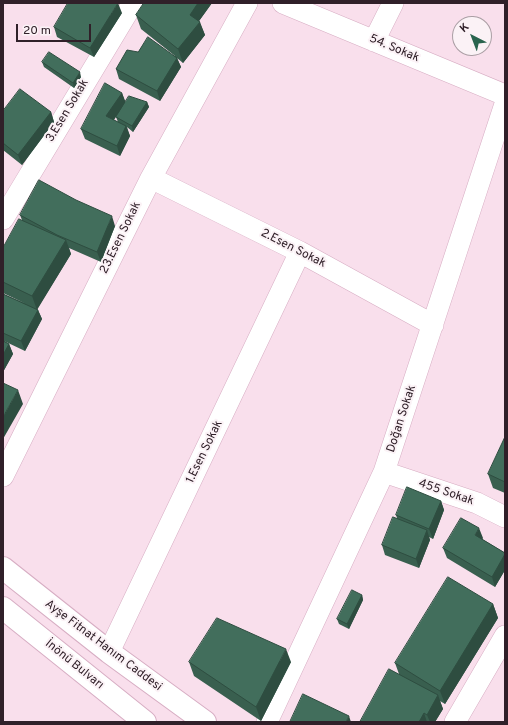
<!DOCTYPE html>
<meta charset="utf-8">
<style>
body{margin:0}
#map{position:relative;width:508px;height:725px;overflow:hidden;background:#f9dfec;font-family:Overpass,sans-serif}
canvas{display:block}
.frame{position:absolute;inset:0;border:4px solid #302029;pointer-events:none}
.north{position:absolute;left:452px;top:16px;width:40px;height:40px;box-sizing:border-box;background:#fbf2f6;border:1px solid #aa9ea4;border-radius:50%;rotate:318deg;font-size:11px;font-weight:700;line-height:16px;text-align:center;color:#302029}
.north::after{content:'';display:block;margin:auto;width:14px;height:18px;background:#29644e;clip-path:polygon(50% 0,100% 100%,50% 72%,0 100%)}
.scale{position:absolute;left:16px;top:24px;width:75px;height:18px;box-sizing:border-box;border:2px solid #302029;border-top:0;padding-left:5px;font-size:12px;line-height:14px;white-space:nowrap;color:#302029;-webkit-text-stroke:3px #fbf2f6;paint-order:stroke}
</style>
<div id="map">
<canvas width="508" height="725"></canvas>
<div class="frame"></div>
<div class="north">K</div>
<div class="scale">20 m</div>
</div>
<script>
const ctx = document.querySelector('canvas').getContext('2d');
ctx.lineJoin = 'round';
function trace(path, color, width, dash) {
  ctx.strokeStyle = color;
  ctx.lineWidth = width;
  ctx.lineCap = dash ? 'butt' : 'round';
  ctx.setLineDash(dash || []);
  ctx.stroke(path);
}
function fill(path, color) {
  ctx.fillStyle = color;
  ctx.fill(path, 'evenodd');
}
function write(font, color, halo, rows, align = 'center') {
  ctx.font = font + ' Overpass,sans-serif';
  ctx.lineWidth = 4;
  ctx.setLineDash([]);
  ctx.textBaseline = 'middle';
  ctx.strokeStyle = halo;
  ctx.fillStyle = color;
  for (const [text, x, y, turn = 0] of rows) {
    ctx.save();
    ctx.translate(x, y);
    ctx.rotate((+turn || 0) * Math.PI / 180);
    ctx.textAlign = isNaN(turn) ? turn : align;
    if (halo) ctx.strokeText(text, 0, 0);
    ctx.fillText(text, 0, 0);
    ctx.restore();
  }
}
const street = new Path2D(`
 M283,3L505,95
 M374,41L393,3
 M151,178L300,252L433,325
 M3,219L133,3
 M384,472L477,503L505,517
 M3,476L151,178L247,3
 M109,652L300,252
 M267,722L384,472L505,104
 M455,722L505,636`);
const secondary = new Path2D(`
 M3,568L109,652L205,722
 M3,608L145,722`);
trace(street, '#d7adc3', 22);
trace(secondary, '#d7adc3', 24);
trace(street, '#fff', 21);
trace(secondary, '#fff', 22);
fill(new Path2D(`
 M144,3H212L199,21L205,35L183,63L177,58L181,67L160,101L119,79L116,69L138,52L175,56L141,29L136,15Z
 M122,13L94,57L57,37L54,27Z
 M42,62L81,77L74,88L44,67Z
 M122,93L125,102H147L149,107L133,132L127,127L130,136L120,156L85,139L81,129ZM119,112L116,117L118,122L114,120Z
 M3,111L51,112L54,122L22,165L3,150Z
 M20,215L115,226L101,262L69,248L71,254L37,309L38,310L42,319L25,351L4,341L9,344L13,354L3,372V294L24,303L3,293V248L22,220Z
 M505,437V493L493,488L488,474Z
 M441,501L444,510L433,539L429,537L430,540L419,568L385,555L382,545L397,518L396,515Z
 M483,538L482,539L505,553V570L495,587L447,558L443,548Z
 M362,595L363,600L349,629L339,624L337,619Z
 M493,604L498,618L445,704L440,701L443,709L435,722H360L399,674L395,663Z
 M189,662H291L261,721L194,676Z`), '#395f4f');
fill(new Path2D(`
 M118,3L122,13L94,57L90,48Z
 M198,3H212L194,28L190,15Z
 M200,22L205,35L183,63L178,49Z
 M177,58L181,67L160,101L157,91Z
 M80,72L81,77L74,88L73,83Z
 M122,93L126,103L109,126L106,116Z
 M147,102L149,107L133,132L132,126Z
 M51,112L54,122L22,165L18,155Z
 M126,126L130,136L120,156L117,146Z
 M112,216L115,226L101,262L97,252Z
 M66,240L71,254L37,310L32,296Z
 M38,310L42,319L25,351L21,341Z
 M9,344L13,354L3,372V355Z
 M18,390L23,404L3,439V417Z
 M441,501L444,510L433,539L429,529Z
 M479,528L483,538L479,545L475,535Z
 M427,530L430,540L419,568L416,559Z
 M505,554V570L495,587L492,577Z
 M362,595L363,600L349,629L347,624Z
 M493,604L498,618L445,704L440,691Z
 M286,649L291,662L261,721L256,707Z
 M438,695L443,709L435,722H430L427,715Z
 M424,713L427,722H419Z
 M349,716L351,722H346Z`), '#2e4d40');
const building = new Path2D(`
 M68,3H118L90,48L54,27Z
 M144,3H198L190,15L200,22L178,49L136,15Z
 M148,37L177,58L157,91L116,69L127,50L138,52Z
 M49,52L80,72L73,83L42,62Z
 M105,83L122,93L106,116L126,126L117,146L81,129Z
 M20,89L51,112L18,155L3,143V111Z
 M129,96L147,102L132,126L116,117Z
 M39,180L76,200L112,216L97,252L57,235L20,215Z
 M19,219L66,240L32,296L3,282V248Z
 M3,294L38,310L21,341L3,333Z
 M3,341L9,344L3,355Z
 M3,383L18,390L3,417Z
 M505,437V482L488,474Z
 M407,487L441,501L429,529L396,515Z
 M393,517L427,530L416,559L382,545Z
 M461,518L479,528L475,535L505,553V554L492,577L443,548Z
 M448,577L493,604L440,691L395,663Z
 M352,590L362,595L347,624L337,619Z
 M217,618L286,649L256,707L189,662Z
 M389,669L438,695L427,715L424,713L419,722H360Z
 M303,694L349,716L346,722H290Z`);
fill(building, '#426e5c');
trace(building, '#2e4d40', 1);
write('12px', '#302029', '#fbf2f6', [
 ["54. Sokak",394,49,23],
 ["3.Esen Sokak",68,111,-59],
 ["23.Esen Sokak",121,238,-64],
 ["2.Esen Sokak",293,249,27],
 ["Doğan Sokak",402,419,-72],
 ["1.Esen Sokak",205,452,-64],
 ["455 Sokak",446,493,19],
 ["Ayşe Fitnat Hanım Caddesi",103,646,37],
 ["İnönü Bulvarı",74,665,39]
]);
</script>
